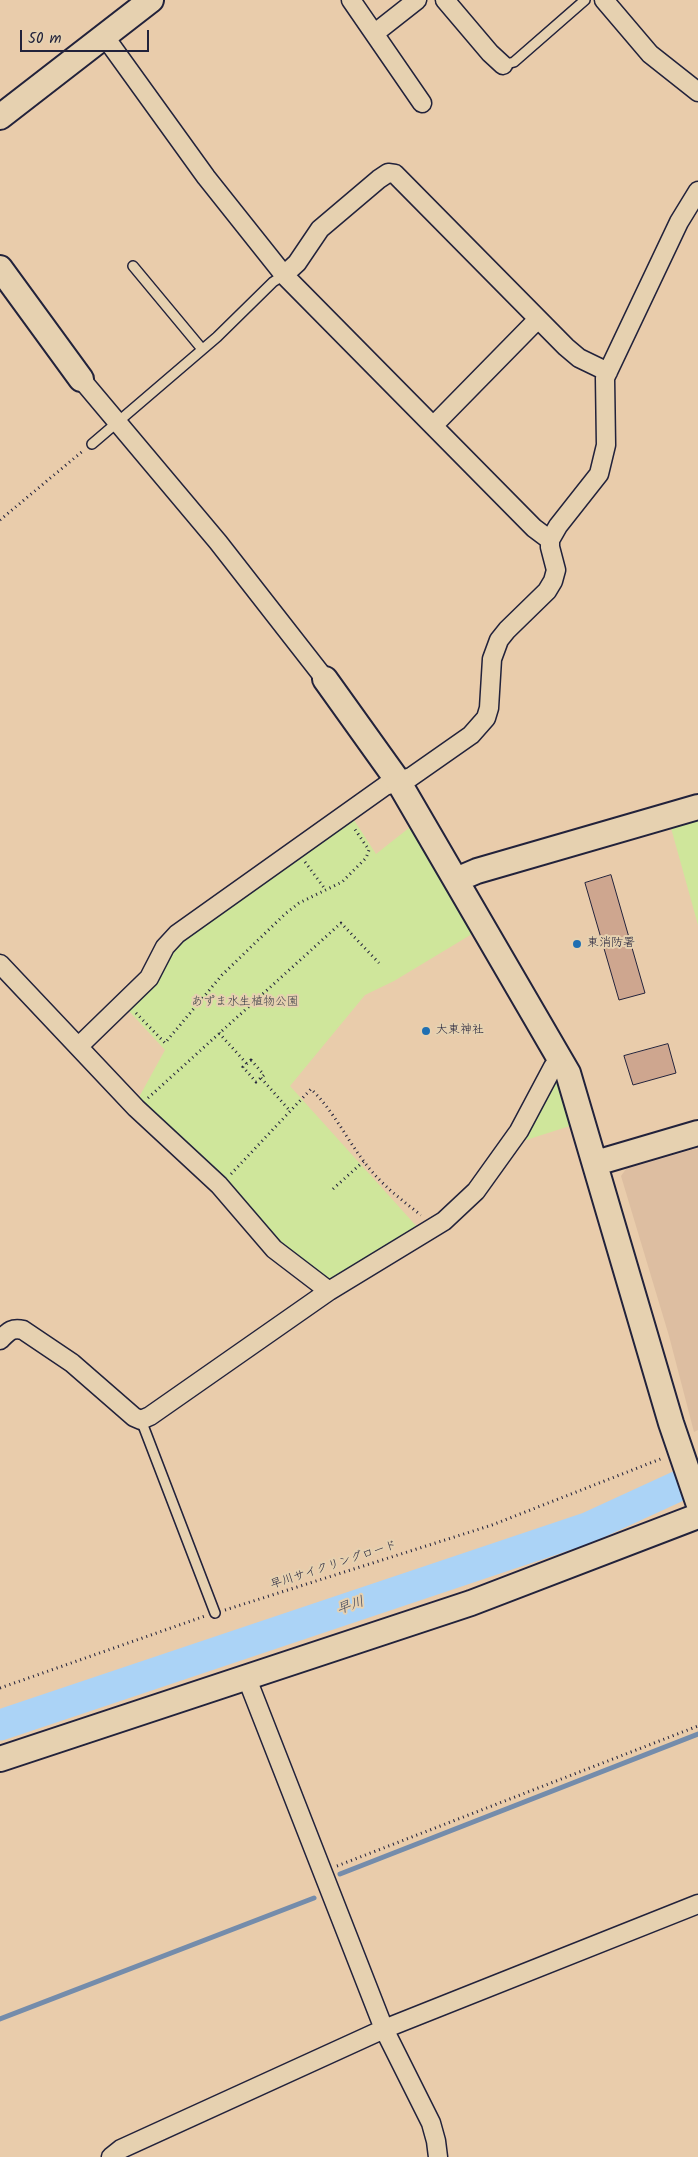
<!DOCTYPE html>
<meta charset="utf-8">
<style>
body{margin:0}
#map{position:relative;width:698px;height:2157px;overflow:hidden;background:#e9ccab;font-family:Kalam,sans-serif}
canvas{display:block}
.scale{position:absolute;left:20px;top:30px;width:129px;height:22px;box-sizing:border-box;border:2px solid #22223b;border-top:0;padding-left:6px;font-size:15px;line-height:18px;white-space:nowrap;color:#22223b;-webkit-text-stroke:4px #e6d1b0;paint-order:stroke}
</style>
<div id="map">
<canvas width="698" height="2157"></canvas>
<div class="scale">50 m</div>
</div>
<script>
const ctx = document.querySelector('canvas').getContext('2d');
ctx.lineJoin = 'round';
function fill(path, color) {
  ctx.fillStyle = color;
  ctx.fill(path, 'evenodd');
}
function trace(path, color, width, dash) {
  ctx.strokeStyle = color;
  ctx.lineWidth = width;
  ctx.lineCap = dash ? 'butt' : 'round';
  ctx.setLineDash(dash || []);
  ctx.stroke(path);
}
function write(font, color, halo, rows, align = 'center') {
  ctx.font = font + ' Kalam,"Klee One",sans-serif';
  ctx.lineWidth = 4;
  ctx.setLineDash([]);
  ctx.textBaseline = 'middle';
  ctx.strokeStyle = halo;
  ctx.fillStyle = color;
  for (const [text, x, y, turn = 0] of rows) {
    ctx.save();
    ctx.translate(x, y);
    ctx.rotate((+turn || 0) * Math.PI / 180);
    ctx.textAlign = isNaN(turn) ? turn : align;
    if (halo) ctx.strokeText(text, 0, 0);
    ctx.fillText(text, 0, 0);
    ctx.restore();
  }
}
fill(new Path2D(`
 M698,1148V1430L694,1432L669,1336L621,1176L626,1169Z`), '#ddbea1');
fill(new Path2D(`
 M352,817L376,854L414,824L477,931L394,981L365,995L290,1086L419,1229L330,1279L276,1243L138,1099L165,1050L128,1010L154,986L182,938Z
 M698,820V925L671,828Z
 M555,1076L560,1079L573,1125L523,1141Z`), '#cfe69b');
trace(new Path2D(`
 M340,1874L698,1734
 M0,2019L314,1898`), '#748cab', 5);
trace(new Path2D(`
 M0,1725L587,1528L698,1477`), '#abd3f6', 31);
const building = new Path2D(`
 M611,875L645,993L619,1000L585,883Z
 M668,1044L676,1073L633,1085L624,1056Z`);
fill(building, '#cea68f');
trace(building, '#22223b', 1);
const lane = new Path2D(`
 M503,65L514,62L585,0
 M133,266L202,349
 M92,444L217,337L273,282L284,275
 M141,1420L215,1613`);
const street = new Path2D(`
 M351,0L422,103
 M445,0L490,53L503,65
 M604,0L650,54L698,92
 M375,33L417,0
 M105,37L206,177L284,275L534,528L550,540
 M284,275L297,263L320,229L379,179L388,173L395,174L566,347L579,358L608,372
 M81,379L218,542L325,679
 M434,425L538,319
 M0,964L136,1108L219,1185L274,1249L329,1291
 M79,1046L149,978L165,947L177,934L385,786L411,777L471,735L486,718L489,708L492,659L499,640L507,630L547,591L553,581L556,570L550,547V540L558,526L599,474L606,445L605,378L679,222L698,191
 M0,1340C8,1332 12,1327 23,1330L72,1363L134,1417L141,1420L150,1416L329,1291L444,1221L476,1191L519,1131L553,1067L560,1058
 M246,1676L384,2029L431,2123L436,2141L438,2157
 M111,2157L121,2149L384,2029L698,1904`);
const secondary = new Path2D(`
 M0,117L151,0
 M0,268L81,379
 M325,679L398,781L568,1073L671,1423L698,1502
 M456,880L477,871L698,807
 M596,1163L698,1133
 M0,1759L471,1603L698,1516`);
trace(lane, '#22223b', 12);
trace(street, '#22223b', 21);
trace(secondary, '#22223b', 28);
trace(new Path2D(`
 M0,520L84,450
 M305,862L325,889
 M136,1013L165,1043L222,975L285,914L299,903L342,882L366,858L369,850L354,828
 M219,1033L247,1064
 M251,1060L264,1075L256,1082L243,1067Z
 M261,1078L290,1111
 M148,1098L341,923L379,963
 M231,1174L311,1089C333,1110 346,1138 365,1163C381,1184 400,1199 421,1215
 M333,1189L364,1161
 M225,1610L492,1525L663,1458
 M0,1688L205,1616
 M337,1866L698,1726`), '#22223b', 3, [1, 4]);
trace(lane, '#e6d1b0', 9);
trace(street, '#e6d1b0', 18);
trace(secondary, '#e6d1b0', 24);
for (const [x, y, r, color] of [
 [577,944,5,"#1f6fb2"],
 [426,1031,5,"#1f6fb2"]
]) {
  const dot = new Path2D();
  dot.arc(x, y, r, 0, 2 * Math.PI);
  ctx.fillStyle = color;
  ctx.fill(dot);
  trace(dot, '#e6d1b0', 2);
}
write('12px', '#22223b', '#e6d1b0', [
 ["東消防署",587,944],
 ["大東神社",436,1031]
], 'left');
write('12px', '#3c3f49', '#e6d1b0', [
 ["あずま水生植物公園",245,1003]
]);
write('12px', '#22223b', '#e6d1b0', [
 ["早川サイクリングロード",334,1566,-18]
]);
write('italic 14px', '#373d57', '#e6d1b0', [
 ["早川",351,1607,-19]
]);
</script>
